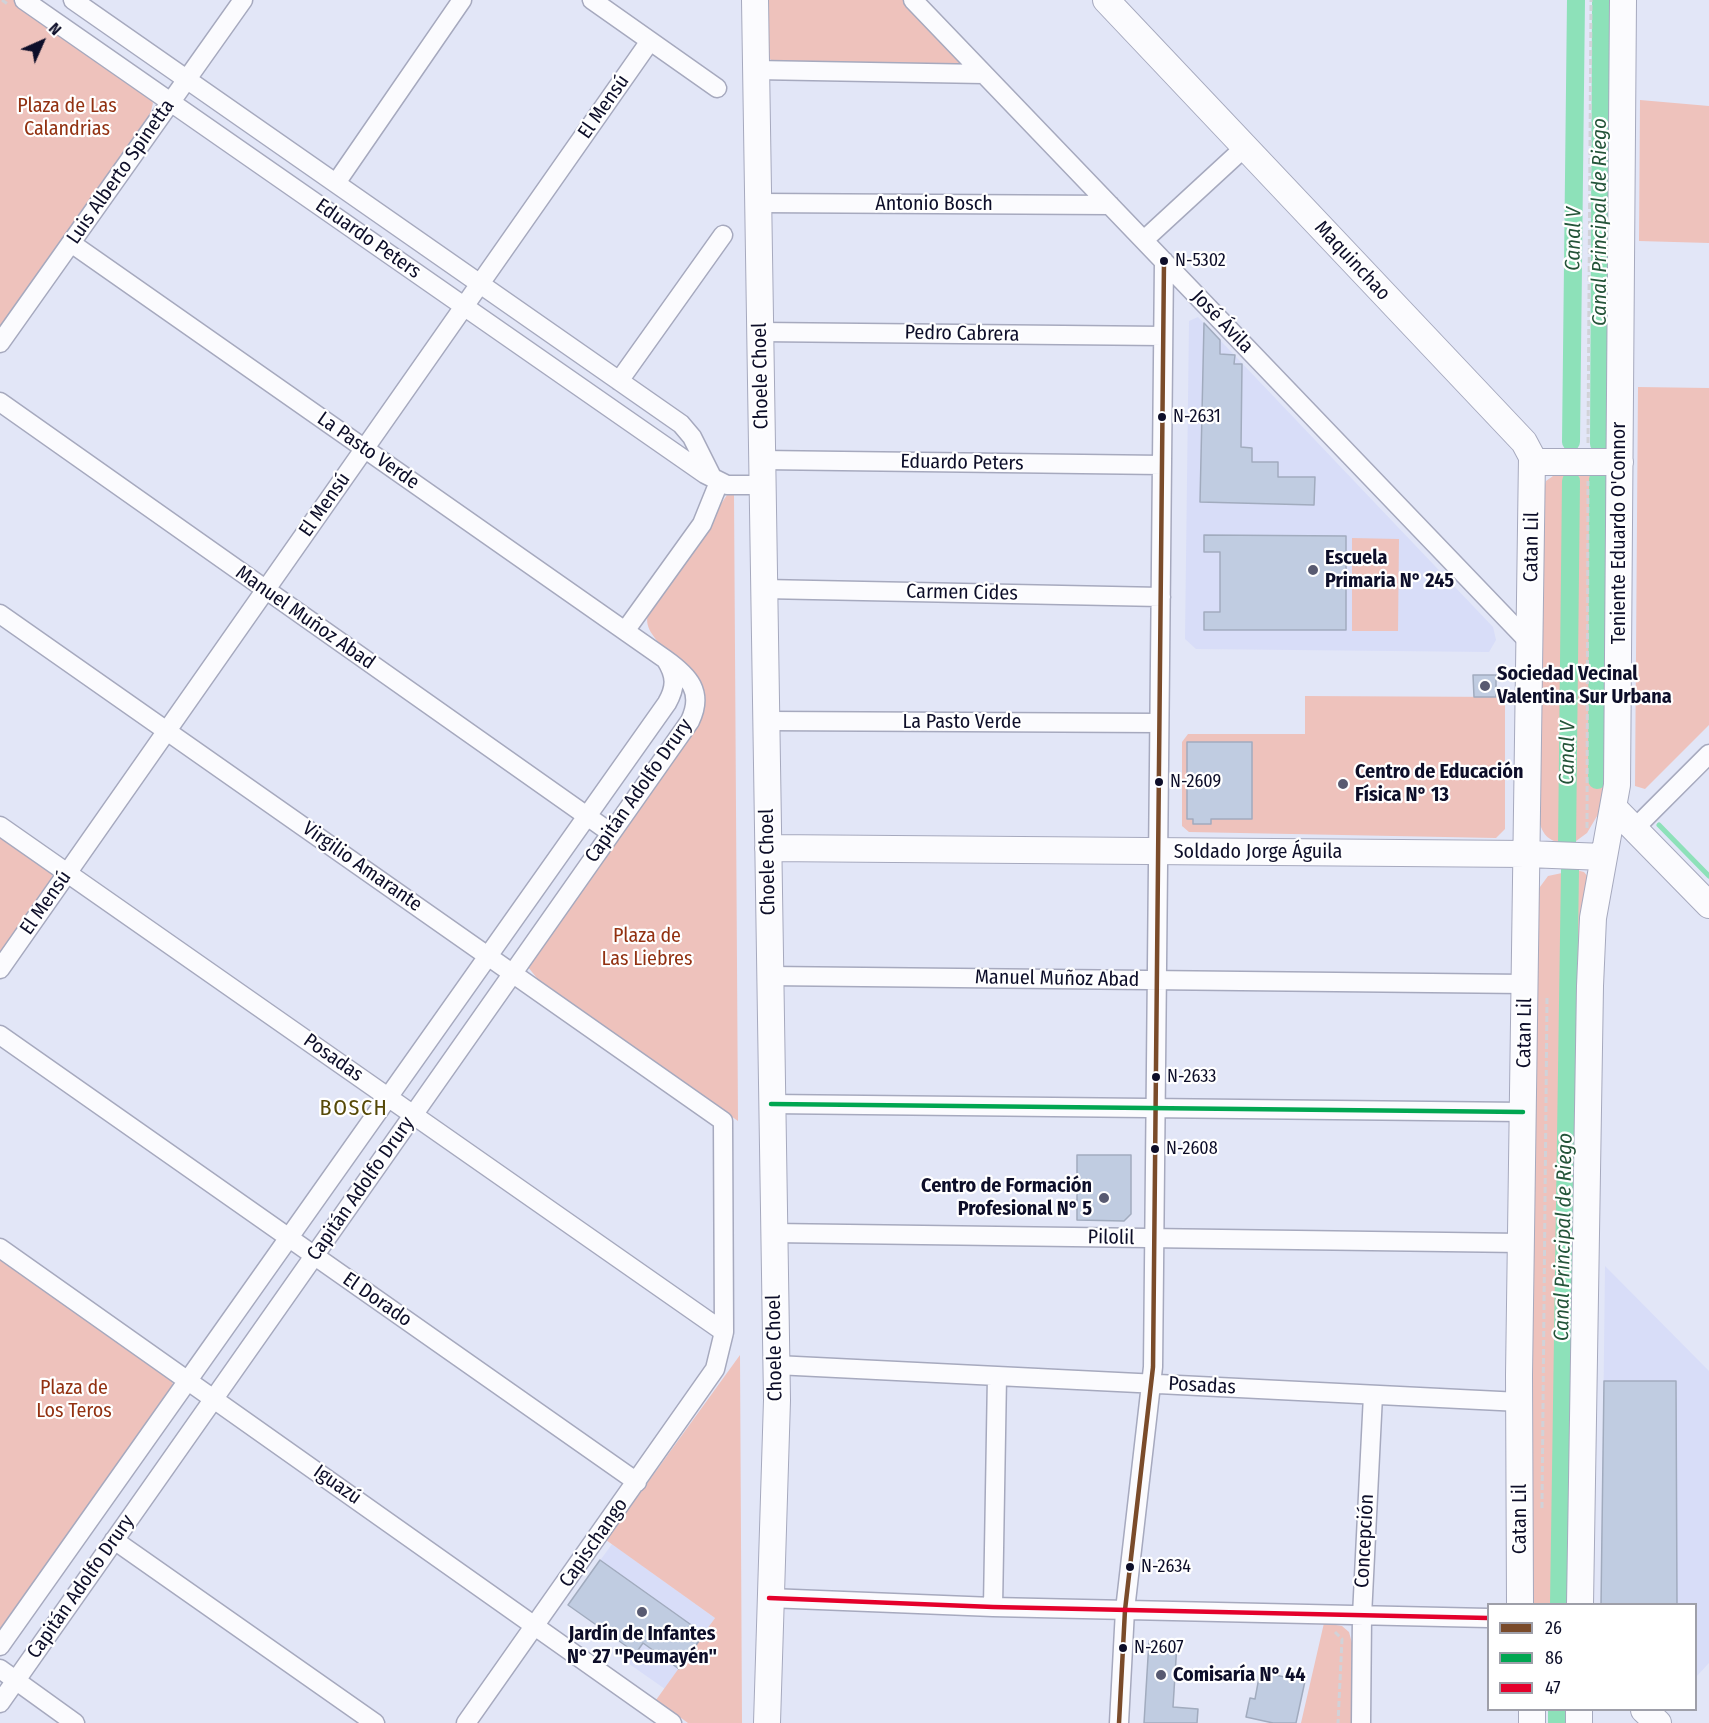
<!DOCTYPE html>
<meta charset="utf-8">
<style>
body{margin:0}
#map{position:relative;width:1709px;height:1723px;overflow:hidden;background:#e2e6f7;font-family:"Fira Sans Condensed",sans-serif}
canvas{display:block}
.legend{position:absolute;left:1487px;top:1603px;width:210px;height:108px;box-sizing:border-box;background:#fff;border:2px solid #9e9fa9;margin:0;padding:8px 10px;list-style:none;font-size:18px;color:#0d0e29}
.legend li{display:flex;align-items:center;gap:12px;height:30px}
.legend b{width:30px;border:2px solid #9e9fa9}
.north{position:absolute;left:12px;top:12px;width:60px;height:60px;-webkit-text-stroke:4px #fff;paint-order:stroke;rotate:45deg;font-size:16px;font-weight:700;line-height:24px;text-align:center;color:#0d0e29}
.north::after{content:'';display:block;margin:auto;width:21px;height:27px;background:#0d0e29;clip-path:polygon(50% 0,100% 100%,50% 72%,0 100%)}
</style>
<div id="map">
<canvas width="1709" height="1723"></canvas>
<ul class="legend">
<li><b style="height:8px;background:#7a4b2a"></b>26</li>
<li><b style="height:8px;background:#00a651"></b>86</li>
<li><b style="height:8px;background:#e4002b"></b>47</li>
</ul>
<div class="north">N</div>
</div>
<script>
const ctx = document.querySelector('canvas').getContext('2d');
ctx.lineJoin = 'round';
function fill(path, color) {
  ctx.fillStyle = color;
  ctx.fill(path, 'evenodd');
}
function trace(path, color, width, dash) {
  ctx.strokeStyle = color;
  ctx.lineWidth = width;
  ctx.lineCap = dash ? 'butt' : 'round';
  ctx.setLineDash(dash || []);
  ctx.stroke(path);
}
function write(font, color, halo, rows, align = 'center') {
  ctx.font = font + ' "Fira Sans Condensed",sans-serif';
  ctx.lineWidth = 4.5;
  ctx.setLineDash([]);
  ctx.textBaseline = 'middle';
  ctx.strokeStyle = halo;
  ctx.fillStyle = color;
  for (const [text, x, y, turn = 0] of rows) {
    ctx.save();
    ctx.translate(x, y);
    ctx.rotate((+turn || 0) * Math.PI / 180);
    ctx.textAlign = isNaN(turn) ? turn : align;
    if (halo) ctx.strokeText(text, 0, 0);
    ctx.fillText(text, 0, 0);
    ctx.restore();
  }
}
fill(new Path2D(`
 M1198,317L1493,627L1496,640L1489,652L1196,649L1185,639L1189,321Z
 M1605,1266L1709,1371V1663L1696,1677V1604H1601Z
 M612,1544L715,1618L665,1689L625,1661L632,1650L568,1605Z`), '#d8ddf8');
fill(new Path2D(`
 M0,0H15L147,93L153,103L150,115L0,329Z
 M763,0H909L961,61L957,66L773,62L769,58Z
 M1640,100L1709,106V243L1639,241Z
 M1638,387L1709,388V725L1645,789L1635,786Z
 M1553,476H1603L1608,479V759L1600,811L1587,833L1572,844C1556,843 1545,841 1540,824L1544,490L1546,481Z
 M727,495H734L738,1121L540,982L528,967L703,690C694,664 636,639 649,612Z
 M1352,538L1399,539L1398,631H1352Z
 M1305,696L1505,697V829L1496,838L1189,832L1182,826V742L1188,734H1305Z
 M0,832L53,874L50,881L0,953Z
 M1576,870L1584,872L1589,878L1574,1604H1527L1537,891L1548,876Z
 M0,1258L172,1379L173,1387L0,1636Z
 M740,1355L742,1723H688L656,1700L715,1618L606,1540Z
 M1324,1623L1342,1626L1349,1632L1352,1643L1351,1723H1301Z`), '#eec2bc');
trace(new Path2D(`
 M1659,825L1709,876`), '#8de1b9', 5);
trace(new Path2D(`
 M1571,442L1576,0
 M1599,444L1601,0
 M1597,780L1598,479
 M1567,845L1571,481
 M1559,1604L1570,870
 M1557,1723V1710`), '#8de1b9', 18);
const building = new Path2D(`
 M1204,323L1220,340V354L1235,355L1234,364H1242L1241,447L1252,448V462H1278V477H1315L1314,505L1200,502Z
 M1204,535L1346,536V630H1204V612H1220V552H1204Z
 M1473,675H1496V697H1474Z
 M1187,742H1252V819H1211V824H1193V819H1187Z
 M1077,1155H1131V1214L1124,1221L1077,1220Z
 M1604,1381H1676L1677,1605H1601Z
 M600,1560L704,1634L679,1669L643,1643L636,1653L568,1605Z
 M1149,1641L1177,1643L1173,1707L1198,1709L1197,1723H1144Z
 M1260,1672L1305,1681L1296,1723H1273L1246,1717L1250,1698L1255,1699Z`);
fill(building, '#c0cce1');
trace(building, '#a1abbe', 1.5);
const street = new Path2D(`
 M24,0L705,474L727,485H762
 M73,0L681,424L692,437L712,477
 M592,0L717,88
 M913,0L1531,644
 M756,70L984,74
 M336,183L462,0
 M758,203L1110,205
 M1144,240L1245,147
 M760,332L1163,336
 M0,343L243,0
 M619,381L723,235
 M0,402L611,833
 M762,460L1162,465
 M764,589L1161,597
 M0,614L723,1121L724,1332L715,1369L466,1723
 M625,631L702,524L719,482
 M766,721L1159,723
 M0,826L724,1332
 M1634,829L1709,754
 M0,969L650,41
 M769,976L1525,984
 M0,1035L637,1482
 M771,1104L1523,1112
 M773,1233L1521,1243
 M0,1248L672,1723
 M776,1365L1520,1402
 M114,1540L375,1723
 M769,1598L993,1607L1488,1618
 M993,1607L997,1376
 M0,1646L667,703C676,687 676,676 666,660
 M0,1669L75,1723
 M0,1703L690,721C704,692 689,676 665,659L71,243
 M1119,1723L1125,1610L1153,1367L1164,261
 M1361,1723L1362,1616L1373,1395`);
const secondary = new Path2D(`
 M755,0L777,1400L767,1723
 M1106,0L1524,442L1532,457L1519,1375L1520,1604
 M1533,462H1620
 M1614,808L1709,905
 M768,848L1527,854L1604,857
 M1580,1604L1590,986L1593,918L1617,785L1623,0
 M1644,1710L1658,1723
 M1532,1723V1710
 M1579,1723V1710`);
trace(street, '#a6a9be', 21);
trace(secondary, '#a6a9be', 28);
trace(new Path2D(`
 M2,0L9,5
 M1588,443L1591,0
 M1587,828L1588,481
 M1542,1508L1547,998
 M1335,1632L1342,1639L1338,1723`), '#d1d2d8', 3, [6, 3]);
trace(street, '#fbfbfe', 18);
trace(secondary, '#fbfbfe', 26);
trace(new Path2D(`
 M1119,1723L1125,1610L1153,1367L1164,261`), '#7a4b2a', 4.5);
trace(new Path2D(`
 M771,1104L1523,1112`), '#00a651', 4.5);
trace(new Path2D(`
 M769,1598L993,1607L1488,1618`), '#e4002b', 4.5);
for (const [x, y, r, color] of [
 [1164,261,5,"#0d0e29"],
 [1162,417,5,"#0d0e29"],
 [1313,570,6,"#585a71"],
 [1485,686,6,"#585a71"],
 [1159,782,5,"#0d0e29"],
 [1343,784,6,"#585a71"],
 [1156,1077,5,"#0d0e29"],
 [1155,1149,5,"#0d0e29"],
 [1104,1198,6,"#585a71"],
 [1130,1567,5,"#0d0e29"],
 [642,1612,6,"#585a71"],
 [1123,1648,5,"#0d0e29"],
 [1161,1675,6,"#585a71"]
]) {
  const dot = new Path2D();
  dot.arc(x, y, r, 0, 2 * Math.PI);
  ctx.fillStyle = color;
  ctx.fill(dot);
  trace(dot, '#fff', 2);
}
write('18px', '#0d0e29', '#fff', [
 ["N-5302",1175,261],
 ["N-2631",1173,417],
 ["N-2609",1170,782],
 ["N-2633",1167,1077],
 ["N-2608",1166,1149],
 ["N-2634",1141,1567],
 ["N-2607",1134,1648]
], 'left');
write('20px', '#923111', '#fff', [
 ["Plaza de Las",67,106],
 ["Calandrias",67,129],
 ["Plaza de",647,936],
 ["Las Liebres",647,959],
 ["Plaza de",74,1388],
 ["Los Teros",74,1411]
]);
write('20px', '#0d0e29', '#fff', [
 ["El Mensú",604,107,-55],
 ["Luis Alberto Spinetta",121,172,-55],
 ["Antonio Bosch",934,204],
 ["Eduardo Peters",368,239,35],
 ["Maquinchao",1352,261,47],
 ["José Ávila",1222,322,46],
 ["Pedro Cabrera",962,334,1],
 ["Choele Choel",761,376,-91],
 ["La Pasto Verde",368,451,35],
 ["Eduardo Peters",962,463,1],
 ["El Mensú",325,505,-55],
 ["Teniente Eduardo O'Connor",1619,533,-90],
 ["Catan Lil",1532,547,-89],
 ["Carmen Cides",962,593,1],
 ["Manuel Muñoz Abad",305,618,35],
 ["La Pasto Verde",962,722],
 ["Capitán Adolfo Drury",639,791,-55],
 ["Soldado Jorge Águila",1258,852],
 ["Choele Choel",768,862,-91],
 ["Virgilio Amarante",362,867,35],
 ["El Mensú",46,903,-55],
 ["Manuel Muñoz Abad",1057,979,1],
 ["Catan Lil",1525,1033,-89],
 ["Posadas",333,1058,35],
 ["Capitán Adolfo Drury",361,1189,-55],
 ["Pilolil",1111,1238,1],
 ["El Dorado",377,1300,35],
 ["Choele Choel",775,1348,-91],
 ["Posadas",1202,1386,3],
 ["Iguazú",337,1485,35],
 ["Catan Lil",1520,1519,-90],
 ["Concepción",1365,1541,-87],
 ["Capischango",594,1543,-55],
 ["Capitán Adolfo Drury",81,1587,-55]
]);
write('bold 20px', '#0d0e29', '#fff', [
 ["Escuela",1325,558],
 ["Primaria N° 245",1325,581],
 ["Sociedad Vecinal",1497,674],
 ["Valentina Sur Urbana",1497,697],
 ["Centro de Educación",1355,772],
 ["Física N° 13",1355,795],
 ["Centro de Formación",1092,1186,"right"],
 ["Profesional N° 5",1092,1209,"right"],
 ["Jardín de Infantes",642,1634,"center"],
 ["N° 27 \"Peumayén\"",642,1657,"center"],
 ["Comisaría N° 44",1173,1675]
], 'left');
write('italic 21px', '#245439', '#fff', [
 ["Canal Principal de Riego",1600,222,-90],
 ["Canal V",1574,239,-89],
 ["Canal V",1568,753,-89],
 ["Canal Principal de Riego",1564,1237,-89]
]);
ctx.letterSpacing = '1.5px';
write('22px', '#564908', '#fff', [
 ["BOSCH",354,1109]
]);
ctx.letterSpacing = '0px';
</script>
